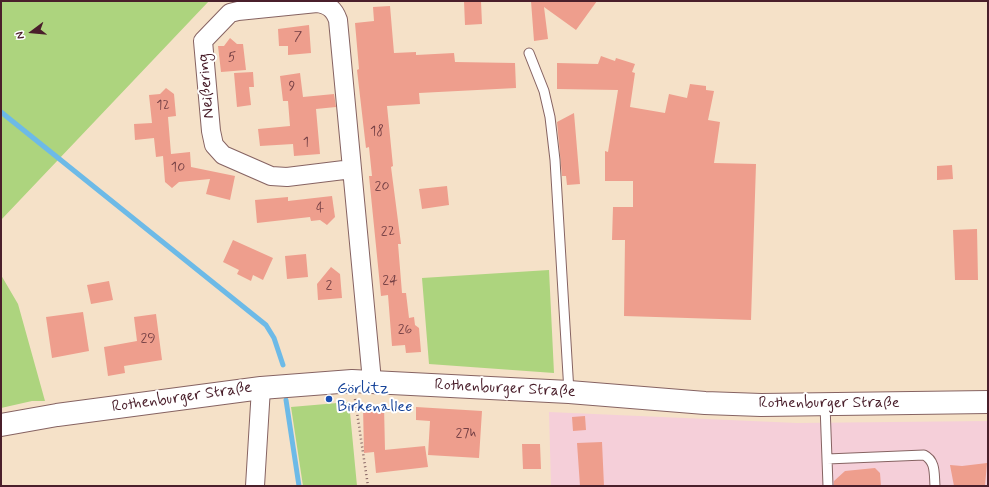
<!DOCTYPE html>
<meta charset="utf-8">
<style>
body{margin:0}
#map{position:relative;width:989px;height:487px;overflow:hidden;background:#f5e1c8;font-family:Mynerve,sans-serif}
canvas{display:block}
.frame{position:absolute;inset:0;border:2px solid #4a1f2b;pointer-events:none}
.north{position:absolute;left:12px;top:12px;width:40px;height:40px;-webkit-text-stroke:3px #fff;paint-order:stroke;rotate:254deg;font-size:11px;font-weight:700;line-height:16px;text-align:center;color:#4a1f2b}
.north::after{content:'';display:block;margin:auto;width:14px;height:18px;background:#4a1f2b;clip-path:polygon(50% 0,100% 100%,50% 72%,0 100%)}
</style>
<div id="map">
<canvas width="989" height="487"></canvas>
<div class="frame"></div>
<div class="north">N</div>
</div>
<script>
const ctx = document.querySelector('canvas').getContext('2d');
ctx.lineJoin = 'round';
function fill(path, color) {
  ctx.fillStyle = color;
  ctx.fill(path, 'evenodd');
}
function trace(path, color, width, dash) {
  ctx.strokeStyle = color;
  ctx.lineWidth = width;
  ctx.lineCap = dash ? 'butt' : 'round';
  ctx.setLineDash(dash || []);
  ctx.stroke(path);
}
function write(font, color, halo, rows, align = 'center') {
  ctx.font = font + ' Mynerve,sans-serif';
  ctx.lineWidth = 4;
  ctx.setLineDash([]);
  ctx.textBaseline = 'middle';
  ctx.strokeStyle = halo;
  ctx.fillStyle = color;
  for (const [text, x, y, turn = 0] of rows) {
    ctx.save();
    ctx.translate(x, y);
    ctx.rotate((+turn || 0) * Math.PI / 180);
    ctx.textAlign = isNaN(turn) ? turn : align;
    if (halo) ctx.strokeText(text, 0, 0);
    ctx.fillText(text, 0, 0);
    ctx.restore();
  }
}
fill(new Path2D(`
 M549,412L797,423L988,421V486H551Z`), '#f5cfd9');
fill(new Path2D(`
 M1,1H209L1,220Z
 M549,270L554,373L429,364L422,278Z
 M1,275L18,304L45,401H32L1,408Z
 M349,402L357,486H303L291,407Z`), '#add47e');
trace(new Path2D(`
 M1,112L266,325L274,338L283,365
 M286,400L299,486`), '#6dbae7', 5);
fill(new Path2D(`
 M464,1H481L482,24L465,25Z
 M531,1H597L576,30L544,7L548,39L534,41Z
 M390,6L394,53L416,52V55L454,53L455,62L515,63L516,88L419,93L420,104L387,106L393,166L391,167L401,244H398L402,293H406L409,318L414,317L415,325L419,328L421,352L406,353L405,345L392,346L388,295L381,296L369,176H372L369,147L366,148L357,70L359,69L355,23L374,21L373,7Z
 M309,25L311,53L288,55V46H279L278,29Z
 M230,38L237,44H243L246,70L221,72L218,46H224Z
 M601,56L615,61L616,58L635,64L632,72L635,73L630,107L665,113L669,94L687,98L690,84L706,86V90L714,91L708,120L720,122L714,163L756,164L751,320L624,316L625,240H612L613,207H633V181H605V151L608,152L618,90L557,89V63L598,64Z
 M253,72L254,87H249L251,105L237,107L234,73Z
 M300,73L303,97L334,94L336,107L316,109L320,154L294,156L293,144L260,146L258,129L290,126L288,101H283L280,76Z
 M166,88L174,94L176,116L168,117L171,154L190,152L191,167L235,176L230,200L206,194L210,179L179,182L172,188L165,182L163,156L156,157L154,138L135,140L134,124L152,123L149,95L160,94Z
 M574,113L580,184L567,185L566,176H562L557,122Z
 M952,165L953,179L937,180V166Z
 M447,186L449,205L422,209L419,189Z
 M332,196L335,217L327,225L320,220L311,221L310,217L257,223L255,200L288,197V201Z
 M977,229L978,280H955L953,230Z
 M233,240L273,258L263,280L253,275L251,281L237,274L239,270L223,262Z
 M306,254L308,277L287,279L285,256Z
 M331,267L340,274L342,298L318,300L317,284Z
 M109,281L113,300L91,304L87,285Z
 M83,312L89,351L52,358L46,317Z
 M156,314L162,360L124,366L125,373L108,376L104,347L137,341L134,317Z
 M363,406H384L385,450H384L425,446L428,467L376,473L374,452L364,453Z
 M416,407L482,411L479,458L428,455L430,421L416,420Z
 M585,416L586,430L573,431L572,417Z
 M602,442L604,486H580L577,443Z
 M522,444H540L541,469H523Z
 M987,463L985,486H954L950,465L962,466Z
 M875,468L880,473L881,486H834V481L845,471Z`), '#ee9e8d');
const service = new Path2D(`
 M529,53L544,91L550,117L555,160L569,392
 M825,405L828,486
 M827,459L924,455C936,461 934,474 935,486`);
const minor = new Path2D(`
 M352,169L287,177L271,176L223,155L214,145L211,131L203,41L230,13L238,11L317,3C329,5 334,9 338,20L372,381
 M255,486L261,388`);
const tertiary = new Path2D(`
 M1,425L57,415L261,388L352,381L569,392L705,403L761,405L988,402`);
trace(service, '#866362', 11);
trace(minor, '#866362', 20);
trace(tertiary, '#866362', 24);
trace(new Path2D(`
 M355,399L368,486`), '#866362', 2.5, [1, 3]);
trace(service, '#fff', 9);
trace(minor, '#fff', 18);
trace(tertiary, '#fff', 22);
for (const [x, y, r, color] of [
 [329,399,4,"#1a4fb4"]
]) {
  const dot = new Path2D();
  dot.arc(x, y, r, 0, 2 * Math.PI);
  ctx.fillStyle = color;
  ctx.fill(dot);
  trace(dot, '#fff', 1.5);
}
write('14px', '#733f44', null, [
 ["7",298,37],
 ["5",232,58],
 ["9",292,87],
 ["12",163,106],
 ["18",377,132],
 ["1",306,143],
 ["10",178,168],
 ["20",382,187],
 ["4",320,209],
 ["22",388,232],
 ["24",390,281],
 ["2",329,286],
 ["26",405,330],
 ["29",148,339],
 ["27h",466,434]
]);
write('16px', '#4a1f2b', '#fff', [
 ["Neißering",207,86,-95],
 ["Rothenburger Straße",505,389,3],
 ["Rothenburger Straße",182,398,-8],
 ["Rothenburger Straße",829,404]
]);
write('16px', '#164399', '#fff', [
 ["Görlitz",337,390],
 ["Birkenallee",337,408]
], 'left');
</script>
